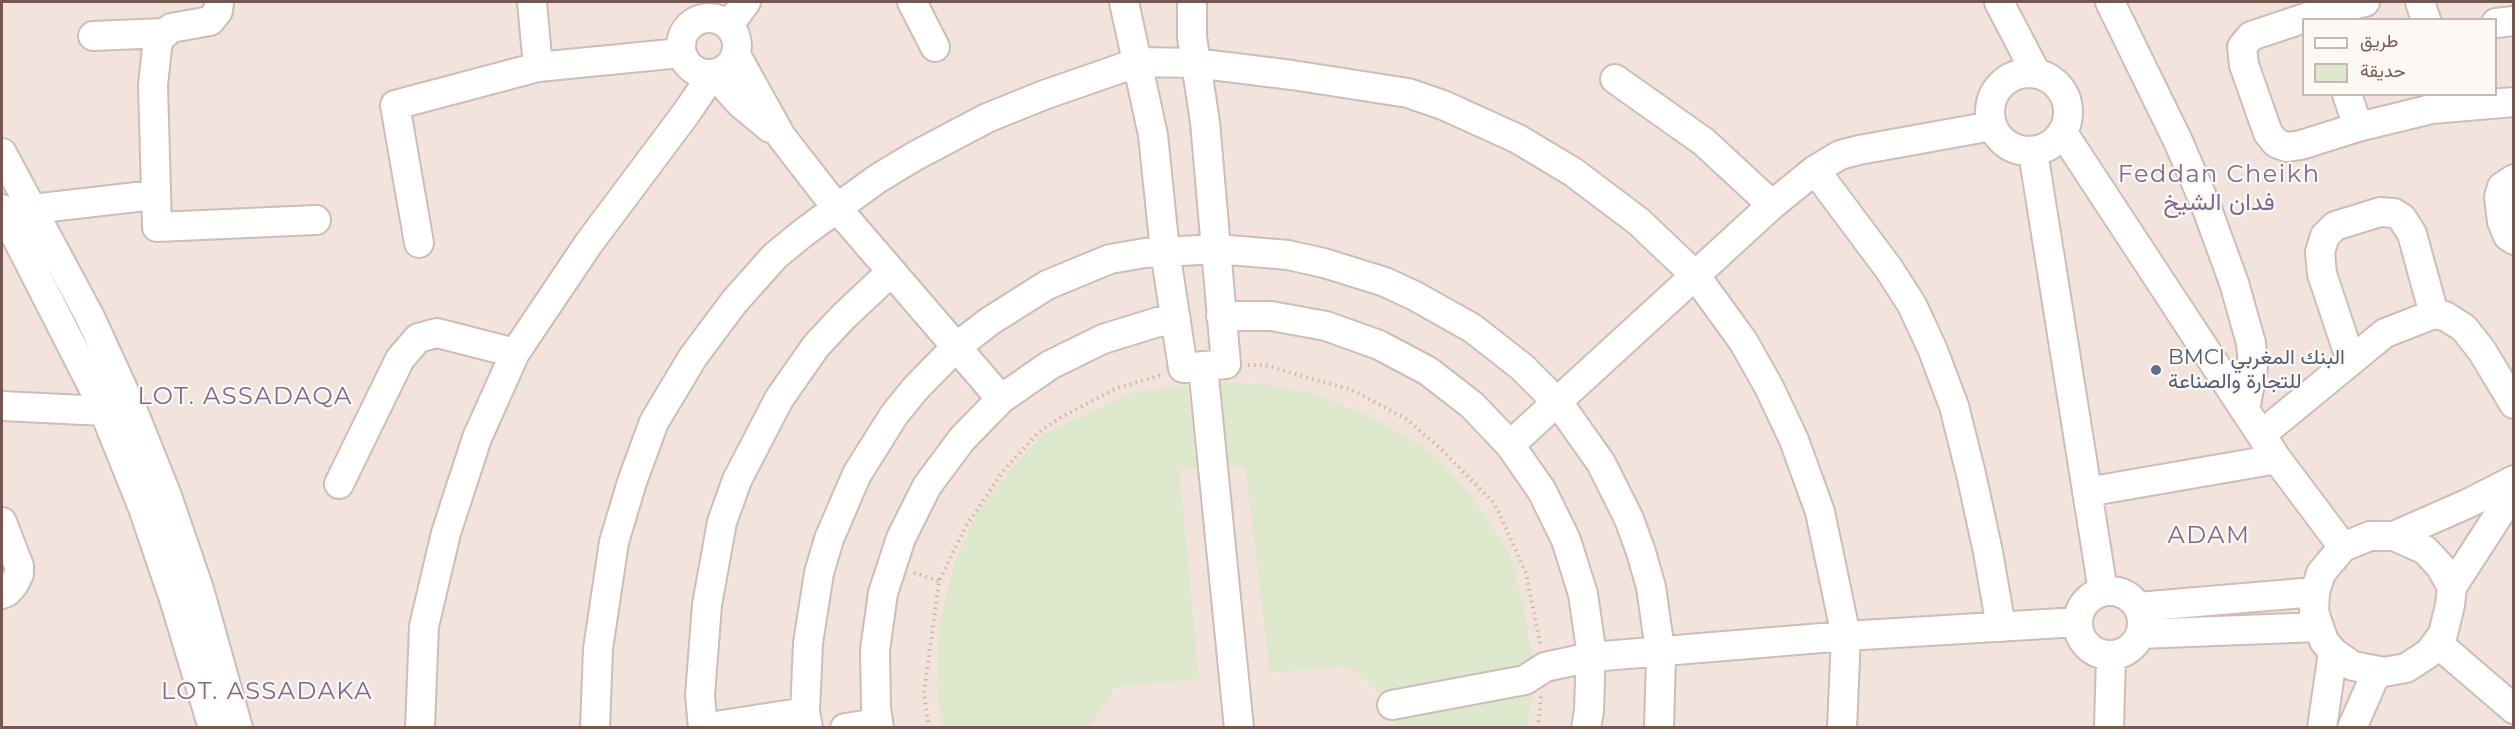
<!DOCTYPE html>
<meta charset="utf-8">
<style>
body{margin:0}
#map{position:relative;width:2515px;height:729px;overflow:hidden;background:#fbf3ed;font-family:Montserrat,Vazirmatn,sans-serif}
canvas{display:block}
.frame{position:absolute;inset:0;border:3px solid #755751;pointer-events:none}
.legend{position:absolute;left:2302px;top:18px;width:195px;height:78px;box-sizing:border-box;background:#fef8f4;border:2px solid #c7b8b3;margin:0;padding:8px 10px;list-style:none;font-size:18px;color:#755751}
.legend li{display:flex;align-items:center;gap:12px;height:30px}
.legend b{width:30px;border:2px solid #c7b8b3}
</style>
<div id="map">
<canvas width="2515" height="729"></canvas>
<div class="frame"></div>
<ul class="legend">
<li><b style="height:8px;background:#fff"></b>طريق</li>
<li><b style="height:16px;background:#dde8cc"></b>حديقة</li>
</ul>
</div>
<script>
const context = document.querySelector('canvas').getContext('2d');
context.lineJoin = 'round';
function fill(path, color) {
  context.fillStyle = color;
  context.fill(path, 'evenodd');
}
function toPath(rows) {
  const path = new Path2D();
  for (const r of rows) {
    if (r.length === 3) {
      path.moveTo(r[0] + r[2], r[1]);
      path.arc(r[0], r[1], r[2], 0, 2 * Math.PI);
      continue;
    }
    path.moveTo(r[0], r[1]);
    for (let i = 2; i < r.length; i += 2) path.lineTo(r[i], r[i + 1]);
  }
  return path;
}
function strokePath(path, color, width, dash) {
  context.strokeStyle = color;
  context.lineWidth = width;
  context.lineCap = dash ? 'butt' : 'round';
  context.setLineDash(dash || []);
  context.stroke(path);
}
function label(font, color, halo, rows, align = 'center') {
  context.font = font + ' Montserrat,Vazirmatn,sans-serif';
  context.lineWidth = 4.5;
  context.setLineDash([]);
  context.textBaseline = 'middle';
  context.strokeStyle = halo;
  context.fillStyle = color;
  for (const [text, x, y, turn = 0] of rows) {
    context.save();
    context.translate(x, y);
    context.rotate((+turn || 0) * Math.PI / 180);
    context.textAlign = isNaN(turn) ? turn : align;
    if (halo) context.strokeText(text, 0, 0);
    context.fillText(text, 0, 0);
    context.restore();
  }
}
fill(toPath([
 [2,2,2513,2,2513,727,2,727],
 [2304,20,2496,20,2496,94,2304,94]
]), '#f2e4dc');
fill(toPath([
 [1220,382,1264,384,1315,394,1375,419,1433,453,1475,501,1509,553,1523,603,1534,666,1528,727,1394,727,1392,705,1349,666,1270,673,1245,466,1227,467],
 [1187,385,1197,469,1179,470,1199,679,1115,687,1090,727,942,727,937,689,939,629,954,563,976,515,1008,472,1044,433,1132,393]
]), '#dde8cc');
const minor = toPath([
 [219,2,218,11,210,21,171,28,159,39,157,48,153,85,157,227,316,220],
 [532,2,538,67],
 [912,2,935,47],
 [1124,2,1153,135,1165,251,1183,368,1226,364,1205,122,1192,37,1192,2],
 [1999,2,2036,73],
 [2110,2,2178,141,2206,206,2234,283,2251,343,2253,367,2245,410],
 [2420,2,2426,20],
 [709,46,28],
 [2496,23,2514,21],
 [729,25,746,2],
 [93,36,164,33],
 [736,55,781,136,836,207,1001,399],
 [2029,112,39],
 [714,74,740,103,770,128],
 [1615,79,1704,142,1772,205],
 [2347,94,2358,127,2432,109,2441,94],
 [2432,109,2514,102],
 [2358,127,2301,145,2287,147,2276,143,2268,133,2244,65,2242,47,2251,36,2323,12,2365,2],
 [2063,133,2277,459,2343,547],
 [2033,152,2103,591],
 [2,153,90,317,133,411,167,496,199,589,238,728],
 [1815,170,1889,269,1912,305,1932,348,1954,406,1971,474,1988,552,2001,627],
 [2514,179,2502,187,2499,197,2502,222,2508,236,2514,240],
 [2,209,100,401,143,508,174,599,213,728],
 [15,211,154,195],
 [419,243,395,105,538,67,681,53],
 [1221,316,1271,316,1326,326,1379,345,1428,371,1472,405,1510,445,1542,491,1566,540,1583,594,1591,649,1589,711,1586,728],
 [2351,361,2322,274,2320,252,2325,236,2335,226,2380,212,2394,213,2402,218,2412,234,2434,314],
 [1203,367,1239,728],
 [2,406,104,411],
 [2262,434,2385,333,2434,314,2445,316,2464,328,2482,351,2514,404],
 [1510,445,1772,205,1815,170,1840,155,1859,150,1992,126],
 [339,484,400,359,418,338,437,333,515,353],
 [2087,492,2277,459],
 [2,522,19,566,19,574,14,584,7,592,2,594],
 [2370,536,2394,536,2425,550,2440,566,2452,587,2450,605,2443,634,2429,653,2406,668,2384,672,2353,666,2333,652,2324,641,2314,612,2315,592,2321,573,2343,547,2370,536],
 [2394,536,2469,503,2514,480],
 [2452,587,2514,491],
 [2110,623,32],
 [2138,607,2315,592],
 [2140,634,2319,627],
 [2437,643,2514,709],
 [1392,705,1525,680,1545,667,1591,657,1846,636,2078,622],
 [420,728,424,626,446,533,477,438,515,353,589,243,687,112,712,75],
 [595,728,598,649,614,542,632,482,654,422,693,357,734,302,775,256,803,233,877,179,915,156,987,118,1044,95,1139,62,1195,63,1292,75,1408,93,1443,105,1518,139,1573,172,1638,221,1695,275,1743,341,1769,387,1794,440,1820,512,1846,636,1842,728],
 [703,728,700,695,707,605,722,522,737,480,779,399,816,346,843,317,891,272],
 [703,728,805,712],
 [808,728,805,712,808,643,819,573,829,539,857,474,894,415,915,389,955,348,990,321,1047,285,1110,259,1145,253,1217,249,1288,255,1324,263,1385,282,1415,296,1472,328,1522,367,1544,389,1565,412,1601,463,1629,519,1641,552,1651,587,1661,657,1659,728],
 [845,728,878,723],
 [879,728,876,708,875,650,883,593,901,538,927,486,962,439,1001,399,1050,365,1103,339,1158,322,1176,320],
 [2109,728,2111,655],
 [2322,728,2333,652],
 [2352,728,2377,671]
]);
strokePath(minor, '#cfbcb6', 32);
strokePath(toPath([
 [1248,365,1264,365,1352,390,1408,420,1442,450,1495,504,1526,573,1541,647],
 [914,573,939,581],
 [929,728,924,693,939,581,966,526,1004,470,1038,433,1061,417,1117,388,1162,375],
 [1538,728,1541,695]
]), '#d4b2aa', 4, [1.5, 4.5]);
strokePath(minor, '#fff', 28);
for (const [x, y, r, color] of [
 [2156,370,6,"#5c6f8a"]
]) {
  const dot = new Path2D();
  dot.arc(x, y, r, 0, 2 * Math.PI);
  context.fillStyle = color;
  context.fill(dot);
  strokePath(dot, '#fef8f4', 2);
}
label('21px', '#4e5e75', '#fef8f4', [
 ["BMCI البنك المغربي",2168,358],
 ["للتجارة والصناعة",2168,382]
], 'left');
context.letterSpacing = '1.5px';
label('24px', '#7b6a90', '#fef8f4', [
 ["Feddan Cheikh",2219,175],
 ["فدان الشيخ",2219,203],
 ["LOT. ASSADAQA",245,397],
 ["ADAM",2209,536],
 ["LOT. ASSADAKA",267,692]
]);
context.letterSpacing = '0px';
</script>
